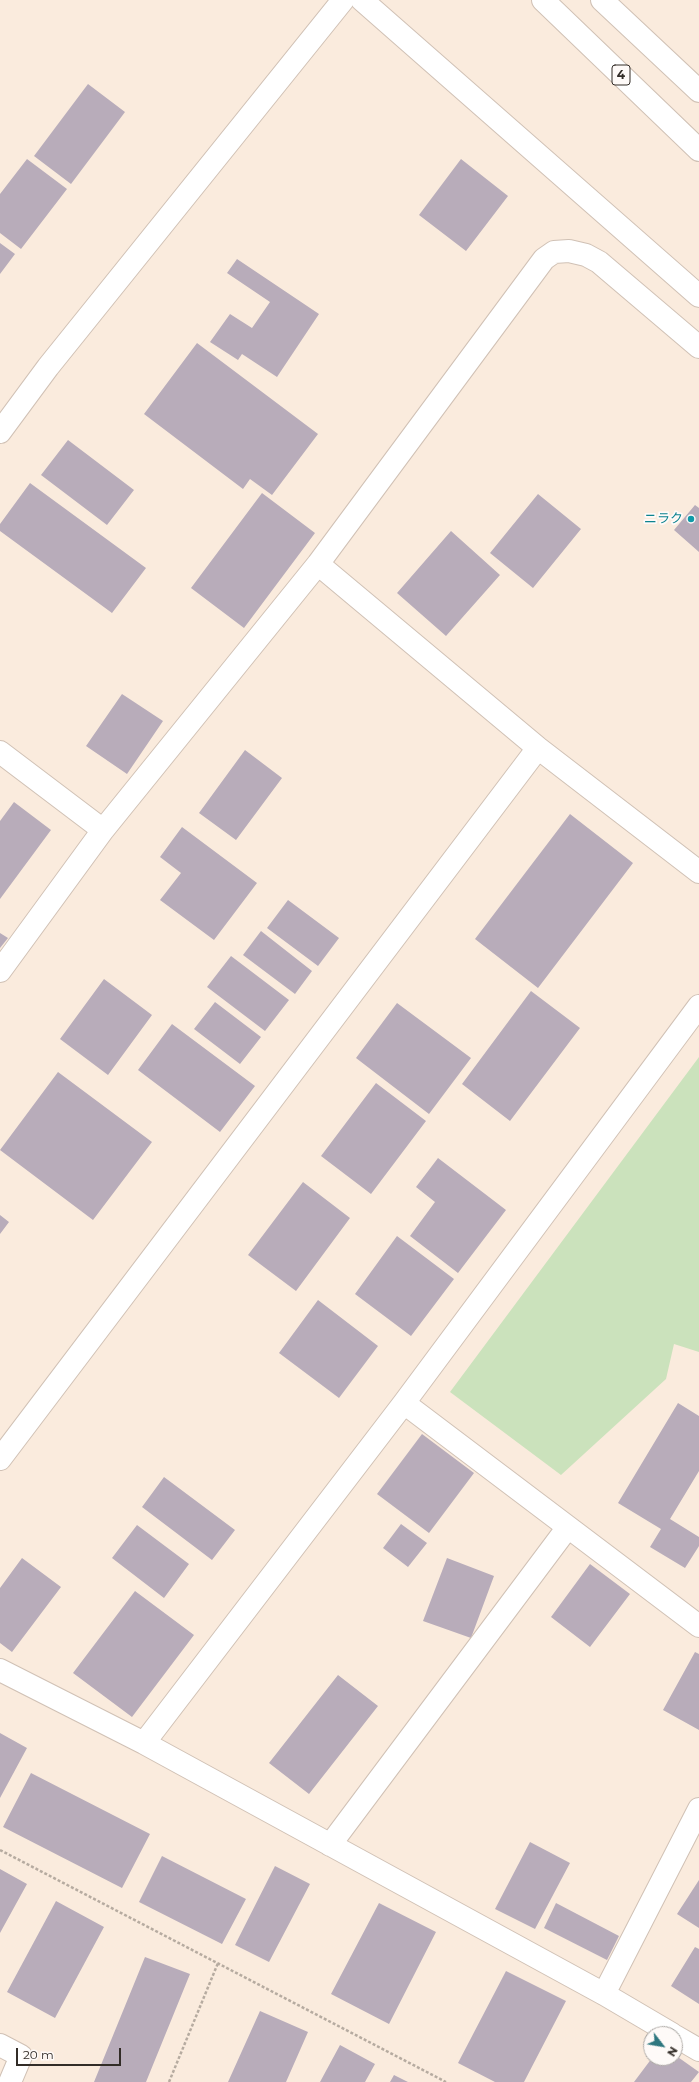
<!DOCTYPE html>
<meta charset="utf-8">
<style>
body{margin:0}
#map{position:relative;width:699px;height:2082px;overflow:hidden;background:#faebdd;font-family:Montserrat,sans-serif}
canvas{display:block}
.north{position:absolute;left:643px;top:2026px;width:40px;height:40px;box-sizing:border-box;background:#fefaf8;border:1px solid #aca8a4;border-radius:50%;rotate:121deg;font-size:11px;font-weight:700;line-height:16px;text-align:center;color:#322c27}
.north::after{content:'';display:block;margin:auto;width:14px;height:18px;background:#2e777f;clip-path:polygon(50% 0,100% 100%,50% 72%,0 100%)}
.scale{position:absolute;left:16px;top:2048px;width:105px;height:18px;box-sizing:border-box;border:2px solid #322c27;border-top:0;padding-left:5px;font-size:12px;line-height:14px;white-space:nowrap;color:#322c27;-webkit-text-stroke:3px #fefaf8;paint-order:stroke}
</style>
<div id="map">
<canvas width="699" height="2082"></canvas>
<div class="north">N</div>
<div class="scale">20 m</div>
</div>
<script>
const context = document.querySelector('canvas').getContext('2d');
context.lineJoin = 'round';
function fill(path, color) {
  context.fillStyle = color;
  context.fill(path, 'evenodd');
}
function toPath(rows) {
  const path = new Path2D();
  for (const r of rows) {
    path.moveTo(r[0], r[1]);
    for (let i = 2; i < r.length; i += 2) path.lineTo(r[i], r[i + 1]);
  }
  return path;
}
function strokePath(path, color, width, dash) {
  context.strokeStyle = color;
  context.lineWidth = width;
  context.lineCap = dash ? 'butt' : 'round';
  context.setLineDash(dash || []);
  context.stroke(path);
}
function label(font, color, halo, rows, align = 'center') {
  context.font = font + ' Montserrat,"Noto Sans JP",sans-serif';
  context.lineWidth = 3.5;
  context.setLineDash([]);
  context.textBaseline = 'middle';
  context.strokeStyle = halo;
  context.fillStyle = color;
  for (const [text, x, y, turn = 0] of rows) {
    context.save();
    context.translate(x, y);
    context.rotate((+turn || 0) * Math.PI / 180);
    context.textAlign = isNaN(turn) ? turn : align;
    if (halo) context.strokeText(text, 0, 0);
    context.fillText(text, 0, 0);
    context.restore();
  }
}
fill(toPath([
 [699,1057,699,1352,674,1344,666,1379,561,1475,450,1392]
]), '#cbe2bc');
fill(toPath([
 [88,84,125,112,71,184,34,156],
 [27,159,67,189,21,249,0,233,0,194],
 [461,159,508,196,466,251,419,215],
 [0,243,15,254,0,274],
 [237,259,319,314,277,377,242,354,238,360,210,342,230,314,252,328,270,302,227,273],
 [197,343,318,434,272,495,250,479,243,489,144,414],
 [68,440,134,490,107,525,41,475],
 [30,483,146,568,112,613,0,531,0,524],
 [262,493,315,533,244,628,191,588],
 [538,494,581,529,533,588,490,553],
 [695,505,699,508,699,552,674,530],
 [451,531,500,575,446,636,397,593],
 [122,694,163,721,127,774,86,746],
 [245,750,282,778,236,840,199,813],
 [14,802,51,830,0,899,0,821],
 [570,814,633,863,538,988,475,939],
 [182,827,257,883,214,940,160,900,181,873,160,857],
 [288,900,339,938,318,966,267,928],
 [261,931,312,971,295,994,243,955],
 [0,933,8,938,0,948],
 [231,956,289,1000,265,1031,207,987],
 [104,979,152,1015,108,1075,60,1039],
 [531,991,580,1028,510,1121,462,1084],
 [215,1002,261,1037,240,1064,194,1029],
 [397,1003,471,1058,429,1114,356,1058],
 [172,1024,255,1086,220,1132,138,1070],
 [58,1072,152,1142,93,1220,0,1150],
 [376,1083,426,1121,371,1194,321,1156],
 [438,1158,506,1210,458,1273,410,1236,435,1202,416,1187],
 [303,1182,350,1218,296,1291,248,1255],
 [0,1215,9,1222,0,1234],
 [397,1236,454,1279,411,1336,355,1294],
 [318,1300,378,1346,339,1398,279,1353],
 [678,1403,699,1416,699,1471,670,1519,699,1537,699,1546,685,1568,650,1547,661,1529,618,1503],
 [422,1434,474,1473,429,1533,377,1494],
 [164,1477,235,1530,212,1560,142,1507],
 [401,1524,427,1543,408,1567,383,1548],
 [137,1525,189,1564,164,1598,112,1558],
 [22,1558,61,1587,12,1652,0,1643,0,1588],
 [447,1558,494,1576,471,1638,423,1621],
 [590,1564,630,1594,590,1647,551,1617],
 [135,1591,194,1635,132,1717,73,1673],
 [695,1652,699,1654,699,1730,663,1710],
 [338,1675,378,1706,309,1794,269,1763],
 [0,1733,27,1748,0,1798],
 [31,1773,150,1834,122,1888,3,1827],
 [530,1842,570,1863,535,1929,495,1909],
 [162,1856,246,1899,222,1944,139,1902],
 [275,1866,310,1884,269,1962,235,1945],
 [0,1869,27,1884,0,1933],
 [699,1880,699,1928,677,1914],
 [56,1901,104,1927,55,2018,7,1992],
 [379,1903,436,1932,389,2024,331,1994],
 [556,1903,619,1936,607,1960,544,1928],
 [695,1947,699,1949,699,2004,671,1986],
 [145,1957,190,1974,146,2082,94,2082],
 [506,1971,566,2001,524,2082,495,2082,458,2063],
 [260,2011,308,2032,286,2082,228,2082],
 [340,2045,375,2064,365,2082,320,2082],
 [675,2055,699,2072,691,2082,634,2082,652,2058,675,2058],
 [394,2075,408,2082,390,2082]
]), '#b8acba');
const minor = toPath([
 [0,432,48,367,343,0],
 [318,564,538,748,699,872],
 [0,752,103,830],
 [0,971,103,830,318,564,544,259,554,252,569,251,586,255,599,262,699,347],
 [404,1403,699,1626],
 [0,1459,538,748],
 [0,1670,144,1743,604,1994,672,2034],
 [144,1743,404,1403,699,1006],
 [330,1845,568,1527],
 [604,1994,699,1809],
 [675,2036,699,2050],
 [0,2045,21,2056,10,2082]
]);
const highway = toPath([
 [362,0,699,296],
 [543,0,699,150],
 [602,0,699,91]
]);
strokePath(minor, '#d0c1b5', 24);
strokePath(highway, '#d0c1b5', 24);
strokePath(toPath([
 [0,1850,446,2082],
 [169,2082,218,1963]
]), '#b6aba0', 2.5, [3, 2]);
strokePath(minor, '#fff', 22);
strokePath(highway, '#fff', 22);
for (const [x, y, r, color] of [
 [691,519,4,"#0f9aa8"]
]) {
  const dot = new Path2D();
  dot.arc(x, y, r, 0, 2 * Math.PI);
  context.fillStyle = color;
  context.fill(dot);
  strokePath(dot, '#fefaf8', 1.5);
}
for (const [x, y, w] of [
 [621,75,18]
]) {
  const box = new Path2D();
  box.roundRect(x - w / 2, y - 10, w, 20, 3);
  context.fillStyle = '#fefaf8';
  context.fill(box);
  strokePath(box, '#322c27', 1);
}
label('bold 12px', '#322c27', null, [
 ["4",621,75]
]);
label('13px', '#0d838f', '#fefaf8', [
 ["ニラク",683,519]
], 'right');
</script>
